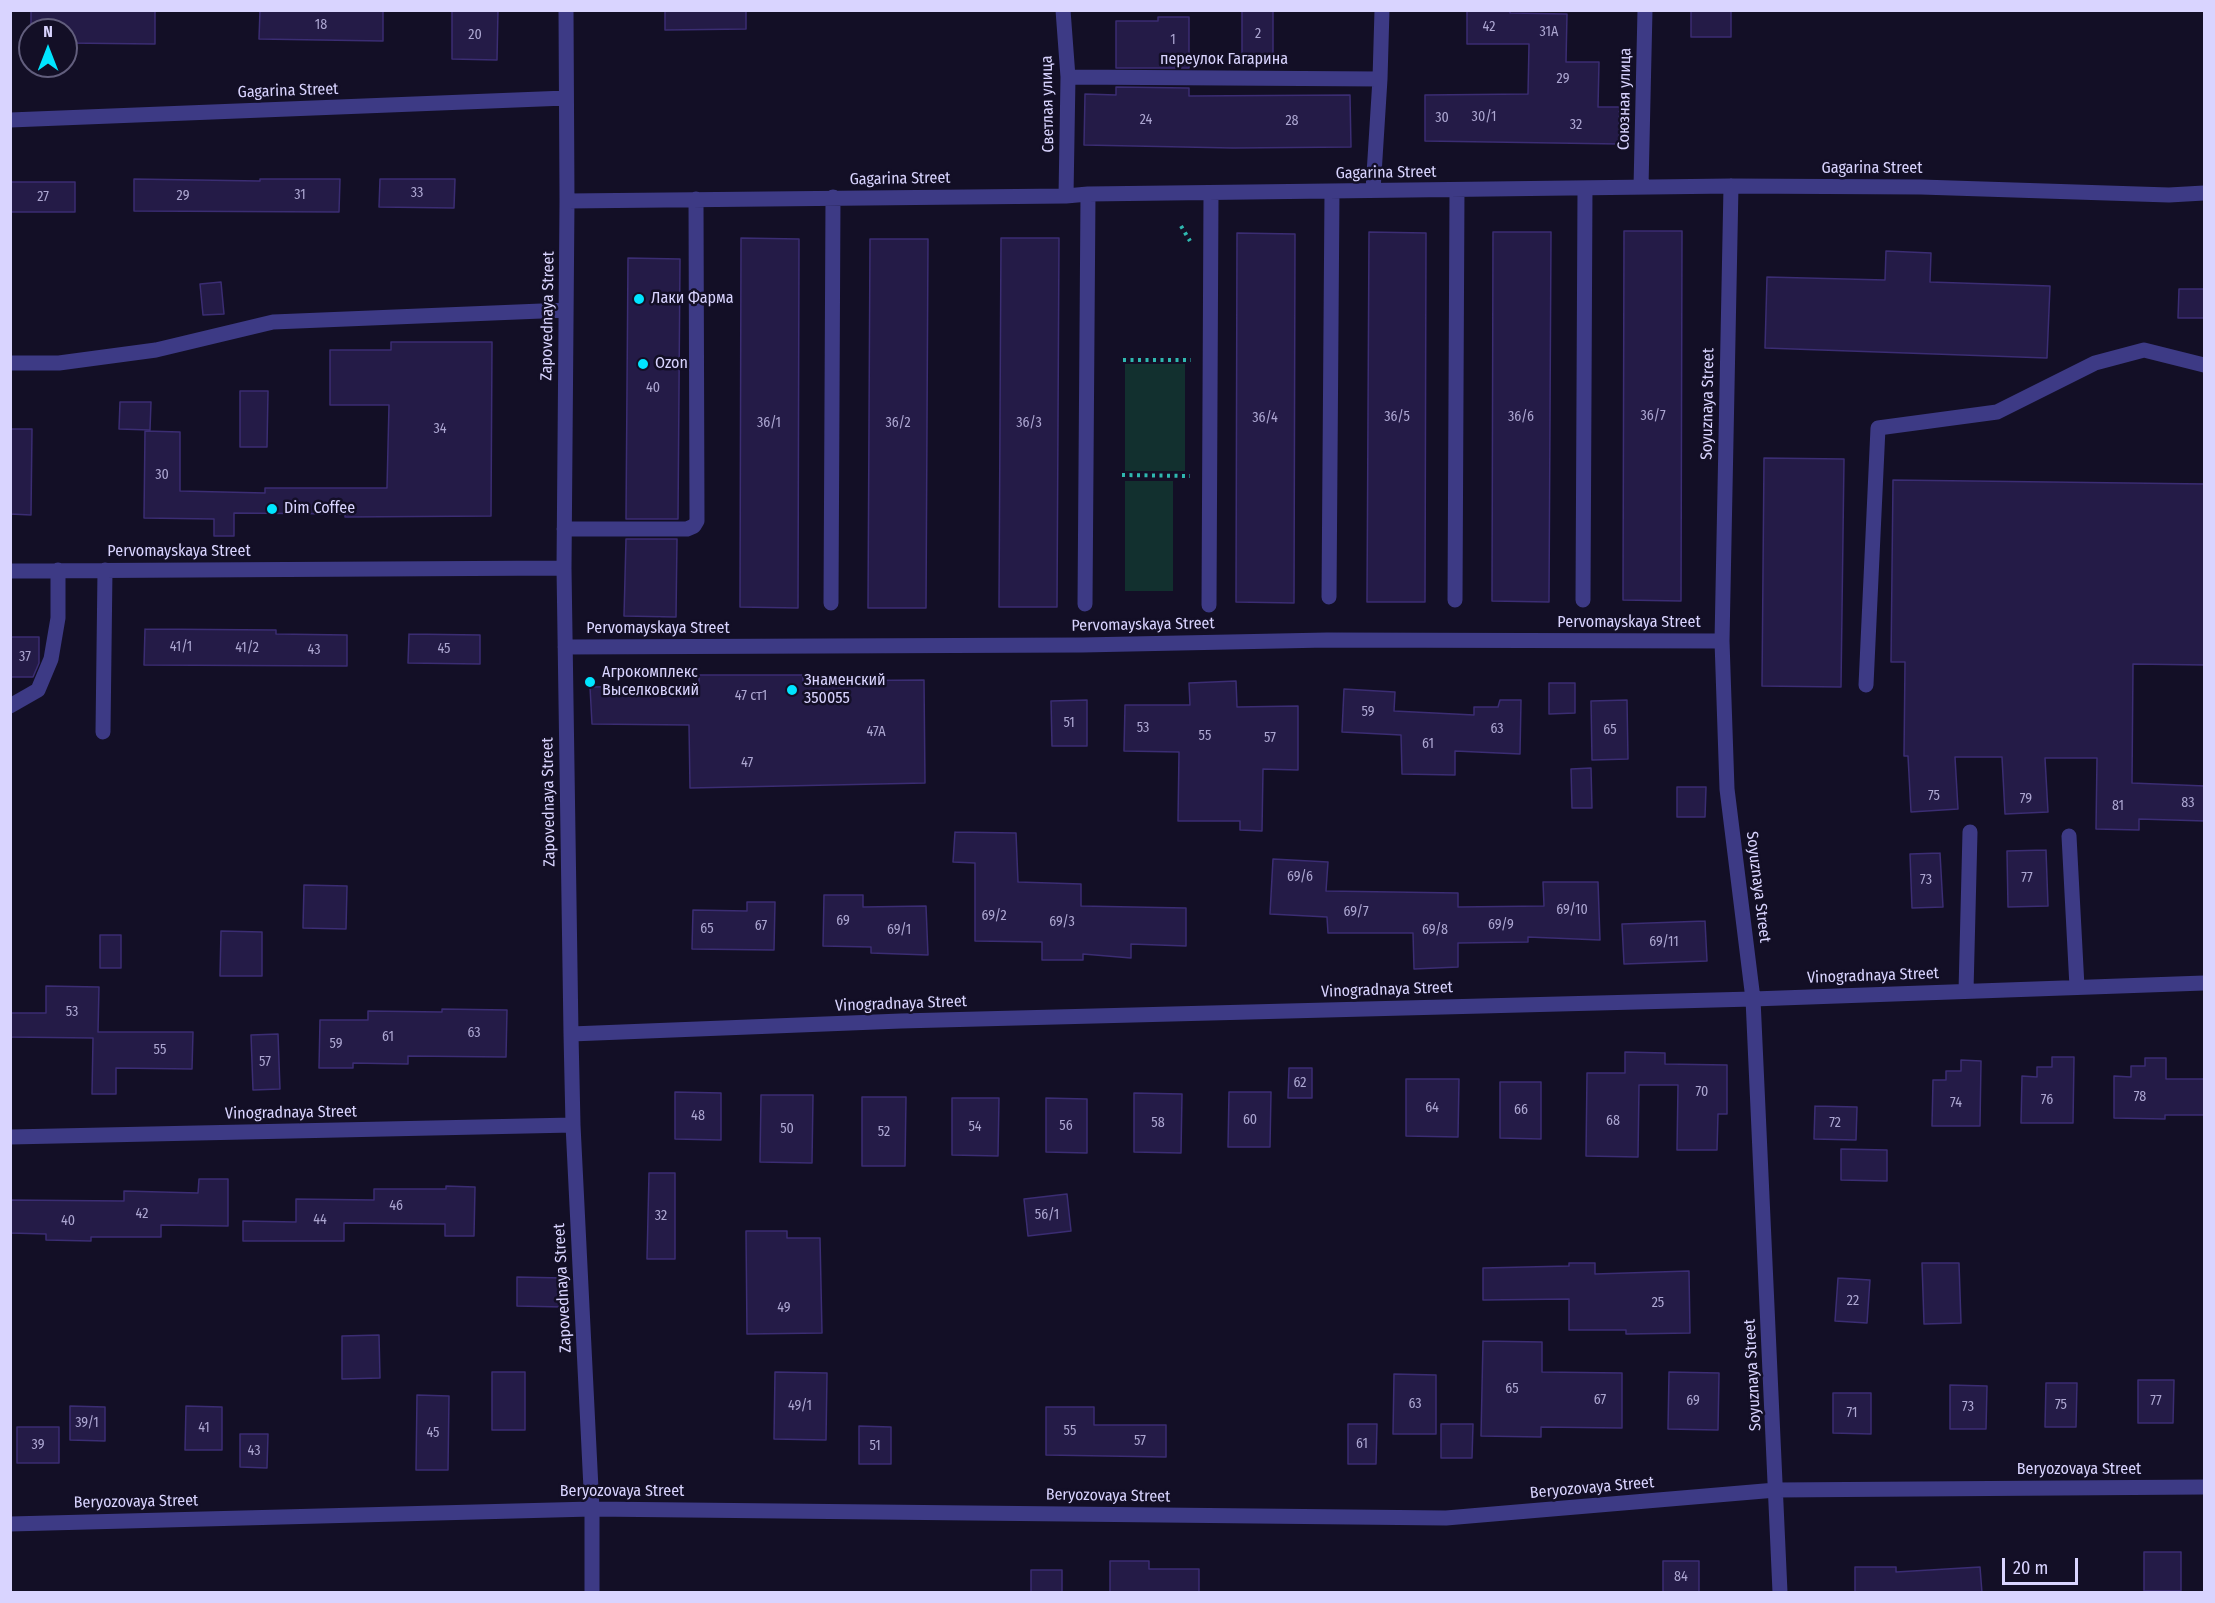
<!DOCTYPE html>
<meta charset="utf-8">
<style>
body{margin:0}
#map{position:relative;width:2215px;height:1603px;overflow:hidden;background:#130f26;font-family:"Fira Sans Condensed",sans-serif}
canvas{display:block}
.frame{position:absolute;inset:0;border:12px solid #d9d4ff;pointer-events:none}
.north{position:absolute;left:18px;top:18px;width:60px;height:60px;box-sizing:border-box;background:#130f26;border:2px solid #625e7d;border-radius:50%;rotate:0deg;font-size:16px;font-weight:700;line-height:24px;text-align:center;color:#d9d4ff}
.north::after{content:'';display:block;margin:auto;width:21px;height:27px;background:#00e5ff;clip-path:polygon(50% 0,100% 100%,50% 72%,0 100%)}
.scale{position:absolute;left:2002px;top:1558px;width:76px;height:27px;box-sizing:border-box;border:3px solid #d9d4ff;border-top:0;padding-left:8px;font-size:18px;line-height:21px;white-space:nowrap;color:#d9d4ff;-webkit-text-stroke:4px #130f26;paint-order:stroke}
</style>
<div id="map">
<canvas width="2215" height="1603"></canvas>
<div class="frame"></div>
<div class="north">N</div>
<div class="scale">20 m</div>
</div>
<script>
const context = document.querySelector('canvas').getContext('2d');
context.lineJoin = 'round';
function fill(path, color) {
  context.fillStyle = color;
  context.fill(path, 'evenodd');
}
function toPath(rows) {
  const path = new Path2D();
  for (const r of rows) {
    path.moveTo(r[0], r[1]);
    for (let i = 2; i < r.length; i += 2) path.lineTo(r[i], r[i + 1]);
  }
  return path;
}
function strokePath(path, color, width, dash) {
  context.strokeStyle = color;
  context.lineWidth = width;
  context.lineCap = dash ? 'butt' : 'round';
  context.setLineDash(dash || []);
  context.stroke(path);
}
function label(font, color, halo, rows, align = 'center') {
  context.font = font + ' "Fira Sans Condensed",sans-serif';
  context.lineWidth = 5;
  context.setLineDash([]);
  context.textBaseline = 'middle';
  context.strokeStyle = halo;
  context.fillStyle = color;
  for (const [text, x, y, turn = 0] of rows) {
    context.save();
    context.translate(x, y);
    context.rotate((+turn || 0) * Math.PI / 180);
    context.textAlign = isNaN(turn) ? turn : align;
    if (halo) context.strokeText(text, 0, 0);
    context.fillText(text, 0, 0);
    context.restore();
  }
}
fill(toPath([
 [1125,364,1185,364,1185,471,1125,471],
 [1125,481,1173,481,1173,591,1125,591]
]), '#12302f');
const building = toPath([
 [31,10,155,10,155,44,66,43,66,30,31,30,31,10],
 [260,10,383,10,383,41,259,39,260,10],
 [452,10,498,10,497,60,452,59,452,10],
 [665,10,746,10,746,29,665,30,665,10],
 [1242,10,1273,10,1273,57,1242,57,1242,10],
 [1467,10,1510,10,1510,13,1567,14,1566,62,1599,62,1598,107,1619,107,1619,144,1425,141,1425,95,1528,94,1529,44,1467,44,1467,10],
 [1691,10,1731,10,1731,37,1691,37,1691,10],
 [1158,17,1189,17,1189,68,1116,68,1116,21,1158,21,1158,17],
 [1116,87,1189,88,1189,96,1350,95,1351,147,1233,148,1084,145,1085,94,1116,95,1116,87],
 [134,179,260,181,260,179,340,179,339,212,134,211,134,179],
 [380,179,455,179,454,208,379,207,380,179],
 [10,182,75,182,75,212,10,212,10,182],
 [1624,231,1682,231,1681,601,1623,600,1624,231],
 [1369,232,1426,233,1425,602,1367,602,1369,232],
 [1493,232,1551,232,1549,602,1492,601,1493,232],
 [1237,233,1295,234,1294,603,1236,602,1237,233],
 [741,238,799,239,798,608,740,607,741,238],
 [1001,238,1059,238,1057,607,999,607,1001,238],
 [870,239,928,239,926,608,868,608,870,239],
 [1886,251,1931,253,1930,282,2050,286,2047,358,1765,348,1767,277,1885,280,1886,251],
 [628,258,680,259,678,519,626,519,628,258],
 [221,282,224,314,203,315,200,284,221,282],
 [2179,289,2205,289,2205,318,2178,318,2179,289],
 [391,342,492,342,491,516,345,517,345,514,234,513,234,536,214,536,214,519,144,518,145,431,180,432,180,491,265,493,265,488,387,488,389,405,330,405,330,350,391,350,391,342],
 [240,391,268,391,267,447,240,447,240,391],
 [120,402,151,402,150,430,119,429,120,402],
 [10,429,32,429,31,515,10,514,10,429],
 [1764,458,1844,459,1841,687,1762,686,1764,458],
 [1893,480,2205,484,2205,665,2133,664,2132,783,2205,786,2205,821,2139,819,2139,830,2096,829,2097,758,2045,758,2048,812,2005,814,2002,757,1955,757,1958,809,1911,812,1908,756,1904,756,1905,662,1891,662,1893,480],
 [626,539,677,539,676,617,624,616,626,539],
 [145,629,276,630,276,634,347,635,347,666,144,665,145,629],
 [409,634,480,635,480,664,408,663,409,634],
 [10,637,39,637,39,663,33,677,10,677,10,637],
 [699,675,803,675,803,681,924,680,925,783,690,788,689,725,592,724,590,687,699,685,699,675],
 [1236,681,1237,707,1298,706,1298,770,1263,769,1262,831,1240,830,1240,821,1178,821,1179,752,1124,751,1125,705,1190,705,1189,683,1236,681],
 [1549,683,1575,683,1575,713,1549,714,1549,683],
 [1344,689,1395,692,1394,711,1474,715,1474,707,1498,707,1500,700,1521,700,1520,754,1455,751,1455,775,1402,774,1401,735,1342,732,1344,689],
 [1087,700,1087,746,1052,746,1051,701,1087,700],
 [1627,700,1628,759,1592,760,1591,701,1627,700],
 [1591,768,1592,808,1572,808,1571,769,1591,768],
 [1677,787,1706,787,1705,817,1677,817,1677,787],
 [955,832,1016,833,1018,882,1081,884,1081,906,1186,908,1186,946,1131,944,1131,958,1083,954,1083,960,1042,960,1042,942,975,941,975,863,953,862,955,832],
 [2046,850,2048,906,2008,907,2007,851,2046,850],
 [1940,853,1943,907,1912,908,1910,854,1940,853],
 [1273,859,1328,862,1326,891,1458,893,1458,907,1544,906,1543,882,1598,882,1600,940,1528,937,1528,942,1458,943,1458,967,1414,969,1413,933,1328,933,1327,917,1270,914,1273,859],
 [304,885,347,886,346,929,303,928,304,885],
 [824,895,863,895,863,907,926,906,928,955,871,953,871,947,823,946,824,895],
 [747,902,775,902,774,950,692,949,693,910,747,911,747,902],
 [1705,921,1707,961,1624,964,1622,924,1705,921],
 [221,931,262,932,262,976,220,976,221,931],
 [100,935,121,935,121,968,100,968,100,935],
 [46,986,99,987,98,1032,193,1032,192,1069,116,1068,116,1094,92,1094,93,1038,10,1037,10,1013,46,1013,46,986],
 [442,1009,507,1010,506,1057,408,1056,408,1064,353,1063,353,1068,319,1068,320,1020,368,1020,368,1011,442,1012,442,1009],
 [278,1034,280,1089,253,1090,251,1035,278,1034],
 [1625,1052,1665,1053,1665,1064,1727,1065,1727,1114,1718,1114,1717,1150,1677,1150,1678,1085,1639,1085,1638,1157,1586,1156,1587,1073,1625,1073,1625,1052],
 [2052,1057,2074,1057,2073,1123,2021,1123,2022,1076,2037,1077,2037,1067,2052,1067,2052,1057],
 [2145,1058,2166,1058,2166,1079,2205,1079,2205,1115,2165,1115,2165,1119,2114,1118,2114,1076,2131,1077,2131,1066,2145,1066,2145,1058],
 [1961,1060,1981,1061,1980,1126,1932,1126,1933,1080,1946,1080,1946,1071,1961,1071,1961,1060],
 [1289,1068,1312,1068,1312,1098,1288,1098,1289,1068],
 [1406,1079,1459,1079,1458,1137,1406,1136,1406,1079],
 [1500,1082,1541,1082,1541,1139,1500,1138,1500,1082],
 [675,1092,721,1093,721,1140,675,1139,675,1092],
 [1229,1092,1271,1092,1270,1147,1228,1147,1229,1092],
 [1134,1093,1182,1094,1181,1153,1134,1152,1134,1093],
 [761,1095,813,1095,812,1163,760,1162,761,1095],
 [862,1097,906,1097,905,1166,862,1166,862,1097],
 [952,1098,999,1098,998,1156,952,1155,952,1098],
 [1046,1098,1087,1099,1087,1153,1046,1152,1046,1098],
 [1815,1106,1857,1107,1856,1140,1814,1139,1815,1106],
 [1841,1149,1887,1150,1887,1181,1841,1180,1841,1149],
 [649,1173,675,1173,675,1259,647,1259,649,1173],
 [199,1179,228,1179,228,1226,161,1225,161,1237,91,1237,91,1241,46,1240,46,1234,10,1233,10,1200,124,1201,124,1191,198,1193,199,1179],
 [446,1186,475,1187,474,1236,445,1236,445,1224,344,1223,344,1241,243,1241,243,1221,296,1222,296,1199,374,1200,374,1189,446,1189,446,1186],
 [1067,1194,1071,1231,1028,1236,1024,1199,1067,1194],
 [746,1231,787,1231,787,1238,820,1238,822,1333,747,1334,746,1231],
 [1569,1263,1595,1263,1595,1274,1689,1271,1690,1333,1626,1334,1626,1330,1569,1330,1569,1299,1483,1300,1483,1268,1569,1266,1569,1263],
 [1922,1263,1959,1263,1961,1323,1924,1324,1922,1263],
 [517,1277,563,1278,563,1307,517,1306,517,1277],
 [1838,1278,1870,1280,1867,1323,1835,1321,1838,1278],
 [379,1335,380,1378,342,1379,342,1336,379,1335],
 [1483,1341,1542,1342,1542,1372,1622,1373,1622,1428,1541,1427,1541,1437,1481,1436,1483,1341],
 [492,1372,525,1372,525,1430,492,1430,492,1372],
 [775,1372,827,1373,826,1440,774,1439,775,1372],
 [1669,1372,1719,1373,1718,1430,1668,1429,1669,1372],
 [1394,1374,1436,1375,1436,1434,1393,1434,1394,1374],
 [2138,1380,2174,1380,2173,1423,2138,1423,2138,1380],
 [2046,1383,2077,1383,2076,1427,2045,1427,2046,1383],
 [1950,1385,1987,1386,1986,1429,1950,1429,1950,1385],
 [1833,1393,1871,1393,1871,1434,1833,1433,1833,1393],
 [417,1395,449,1396,448,1470,416,1470,417,1395],
 [70,1406,105,1407,105,1441,70,1440,70,1406],
 [186,1406,222,1407,222,1450,185,1450,186,1406],
 [1046,1407,1094,1407,1094,1425,1166,1425,1166,1457,1046,1455,1046,1407],
 [1348,1424,1377,1424,1376,1464,1348,1464,1348,1424],
 [1441,1424,1473,1424,1472,1458,1441,1458,1441,1424],
 [859,1426,891,1427,891,1464,859,1464,859,1426],
 [17,1427,59,1427,59,1463,17,1463,17,1427],
 [240,1434,268,1434,267,1468,240,1467,240,1434],
 [2144,1552,2181,1552,2181,1591,2144,1591,2144,1552],
 [1110,1561,1149,1561,1149,1569,1199,1569,1199,1593,1110,1593,1110,1561],
 [1663,1561,1699,1561,1699,1593,1663,1593,1663,1561],
 [1855,1567,1896,1567,1896,1572,1980,1567,1982,1593,1855,1593,1855,1567],
 [1031,1570,1062,1570,1062,1593,1031,1593,1031,1570]
]);
fill(building, '#241b47');
strokePath(building, '#3b2d73', 1.5);
strokePath(toPath([
 [1181,226,1190,241],
 [1123,360,1191,360],
 [1122,475,1190,476]
]), '#2fb8b0', 4, [3, 4.5]);
strokePath(toPath([
 [566,10,567,201,564,568,571,1034,573,1125,592,1509,592,1592],
 [1063,10,1068,77,1066,196],
 [1068,77,1380,79],
 [10,120,566,98],
 [1731,186,1722,641,1727,789,1753,999,1780,1592],
 [1641,187,1645,10],
 [1373,190,1380,79,1382,10],
 [567,201,1066,196,1088,194,1731,186,1921,187,2169,195,2204,193],
 [10,363,59,363,156,350,273,322,566,310],
 [564,529,687,529,694,526,697,521,696,199],
 [10,571,564,568],
 [1329,597,1332,191],
 [1455,600,1457,190],
 [1583,600,1585,188],
 [831,603,833,197],
 [1085,604,1088,194],
 [1209,605,1211,193],
 [565,647,1082,645,1327,640,1722,641],
 [1866,685,1878,428,1997,412,2095,363,2144,350,2204,365],
 [10,706,38,690,51,659,58,618,58,570],
 [103,732,105,570],
 [2069,836,2077,987],
 [1966,991,1970,832],
 [571,1034,901,1021,1753,999,2204,983],
 [10,1137,573,1125],
 [10,1524,592,1509,1446,1518,1776,1490,2204,1487]
]), '#3d3a85', 15);
for (const [x, y, r, color] of [
 [639,299,6,"#00e5ff"],
 [643,364,6,"#00e5ff"],
 [272,509,6,"#00e5ff"],
 [590,682,6,"#00e5ff"],
 [792,690,6,"#00e5ff"]
]) {
  const dot = new Path2D();
  dot.arc(x, y, r, 0, 2 * Math.PI);
  context.fillStyle = color;
  context.fill(dot);
  strokePath(dot, '#130f26', 2);
}
label('14px', '#aca6d1', null, [
 ["18",321,25],
 ["42",1489,27],
 ["31А",1549,32],
 ["2",1258,34],
 ["20",475,35],
 ["1",1173,40],
 ["29",1563,79],
 ["30/1",1484,117],
 ["30",1442,118],
 ["24",1146,120],
 ["28",1292,121],
 ["32",1576,125],
 ["33",417,193],
 ["31",300,195],
 ["29",183,196],
 ["27",43,197],
 ["40",653,388],
 ["36/7",1653,416],
 ["36/5",1397,417],
 ["36/6",1521,417],
 ["36/4",1265,418],
 ["36/1",769,423],
 ["36/2",898,423],
 ["36/3",1029,423],
 ["34",440,429],
 ["30",162,475],
 ["41/1",181,647],
 ["41/2",247,648],
 ["45",444,649],
 ["43",314,650],
 ["37",25,657],
 ["47 ст1",751,696],
 ["59",1368,712],
 ["51",1069,723],
 ["53",1143,728],
 ["63",1497,729],
 ["65",1610,730],
 ["47А",876,732],
 ["55",1205,736],
 ["57",1270,738],
 ["61",1428,744],
 ["47",747,763],
 ["75",1934,796],
 ["79",2026,799],
 ["83",2188,803],
 ["81",2118,806],
 ["69/6",1300,877],
 ["77",2027,878],
 ["73",1926,880],
 ["69/10",1572,910],
 ["69/7",1356,912],
 ["69/2",994,916],
 ["69",843,921],
 ["69/3",1062,922],
 ["69/9",1501,925],
 ["67",761,926],
 ["65",707,929],
 ["69/1",899,930],
 ["69/8",1435,930],
 ["69/11",1664,942],
 ["53",72,1012],
 ["63",474,1033],
 ["61",388,1037],
 ["59",336,1044],
 ["55",160,1050],
 ["57",265,1062],
 ["62",1300,1083],
 ["70",1702,1092],
 ["78",2140,1097],
 ["76",2047,1100],
 ["74",1956,1103],
 ["64",1432,1108],
 ["66",1521,1110],
 ["48",698,1116],
 ["60",1250,1120],
 ["68",1613,1121],
 ["58",1158,1123],
 ["72",1835,1123],
 ["56",1066,1126],
 ["54",975,1127],
 ["50",787,1129],
 ["52",884,1132],
 ["46",396,1206],
 ["42",142,1214],
 ["56/1",1047,1215],
 ["32",661,1216],
 ["44",320,1220],
 ["40",68,1221],
 ["22",1853,1301],
 ["25",1658,1303],
 ["49",784,1308],
 ["65",1512,1389],
 ["67",1600,1400],
 ["69",1693,1401],
 ["77",2156,1401],
 ["63",1415,1404],
 ["75",2061,1405],
 ["49/1",800,1406],
 ["73",1968,1407],
 ["71",1852,1413],
 ["39/1",87,1423],
 ["41",204,1428],
 ["55",1070,1431],
 ["45",433,1433],
 ["57",1140,1441],
 ["61",1362,1444],
 ["39",38,1445],
 ["51",875,1446],
 ["43",254,1451],
 ["84",1681,1577]
]);
label('16px', '#d9d4ff', '#130f26', [
 ["переулок Гагарина",1224,60],
 ["Gagarina Street",288,91,-2],
 ["Союзная улица",1625,99,-89],
 ["Светлая улица",1048,104,-91],
 ["Gagarina Street",1872,169],
 ["Gagarina Street",1386,173,-1],
 ["Gagarina Street",900,179,-1],
 ["Zapovednaya Street",548,316,-89],
 ["Soyuznaya Street",1708,404,-89],
 ["Pervomayskaya Street",179,552],
 ["Pervomayskaya Street",1629,623],
 ["Pervomayskaya Street",1143,625,-1],
 ["Pervomayskaya Street",658,629],
 ["Zapovednaya Street",549,802,-91],
 ["Soyuznaya Street",1758,887,83],
 ["Vinogradnaya Street",1873,976,-2],
 ["Vinogradnaya Street",1387,990,-2],
 ["Vinogradnaya Street",901,1004,-2],
 ["Vinogradnaya Street",291,1113,-1],
 ["Zapovednaya Street",563,1288,-93],
 ["Soyuznaya Street",1753,1375,-93],
 ["Beryozovaya Street",2079,1470],
 ["Beryozovaya Street",1592,1488,-5],
 ["Beryozovaya Street",622,1492],
 ["Beryozovaya Street",1108,1496,1],
 ["Beryozovaya Street",136,1502,-1]
]);
label('16px', '#d9d4ff', '#130f26', [
 ["Лаки Фарма",651,299],
 ["Ozon",655,364],
 ["Dim Coffee",284,509],
 ["Агрокомплекс",602,673],
 ["Выселковский",602,691],
 ["Знаменский",804,681],
 ["350055",804,699]
], 'left');
</script>
